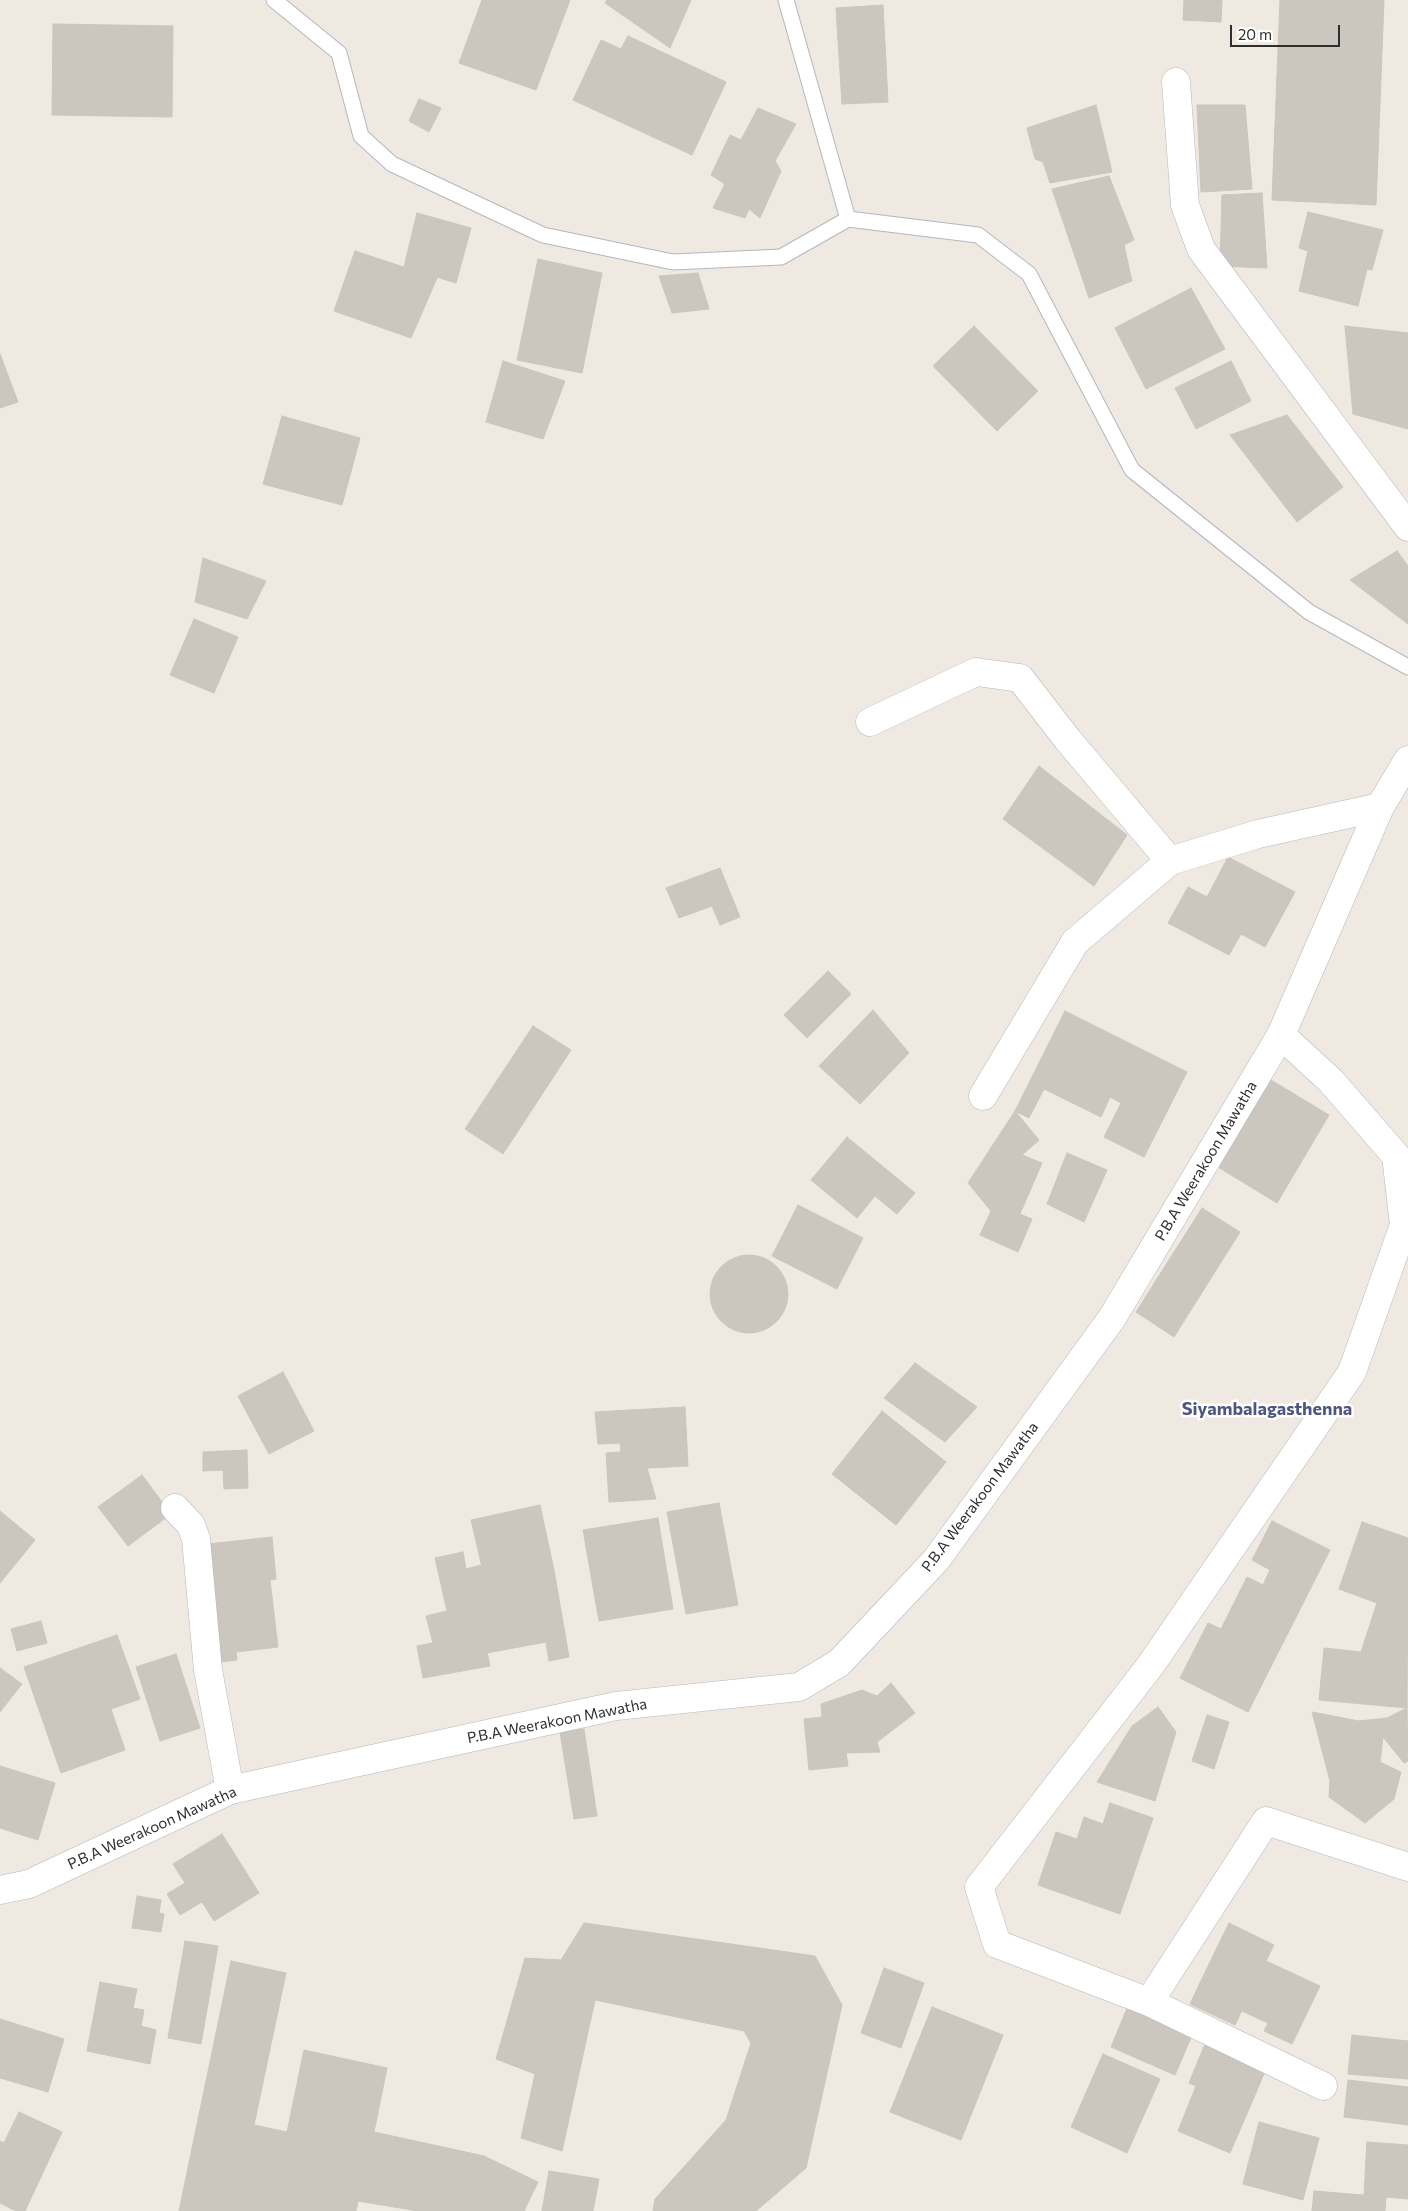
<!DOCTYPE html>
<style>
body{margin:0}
#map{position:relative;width:1408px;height:2211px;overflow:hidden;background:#efe9e1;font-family:Commissioner,sans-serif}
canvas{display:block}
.scale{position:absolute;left:1230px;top:25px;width:110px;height:22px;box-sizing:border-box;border:2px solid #2e2e2e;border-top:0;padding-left:6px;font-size:15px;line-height:18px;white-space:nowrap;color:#2e2e2e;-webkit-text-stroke:4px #fff;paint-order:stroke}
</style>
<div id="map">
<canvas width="1408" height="2211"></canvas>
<div class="scale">20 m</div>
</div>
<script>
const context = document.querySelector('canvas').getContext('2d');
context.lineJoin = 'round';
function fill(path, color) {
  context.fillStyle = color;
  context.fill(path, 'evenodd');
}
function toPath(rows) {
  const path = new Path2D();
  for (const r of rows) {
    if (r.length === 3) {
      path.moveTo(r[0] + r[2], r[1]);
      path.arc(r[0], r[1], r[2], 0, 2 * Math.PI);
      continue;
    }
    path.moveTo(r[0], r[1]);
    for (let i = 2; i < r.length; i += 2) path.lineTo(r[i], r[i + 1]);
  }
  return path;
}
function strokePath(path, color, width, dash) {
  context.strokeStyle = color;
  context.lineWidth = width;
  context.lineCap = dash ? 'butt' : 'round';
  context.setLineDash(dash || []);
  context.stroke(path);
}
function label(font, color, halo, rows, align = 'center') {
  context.font = font + ' Commissioner,sans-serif';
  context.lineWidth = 5;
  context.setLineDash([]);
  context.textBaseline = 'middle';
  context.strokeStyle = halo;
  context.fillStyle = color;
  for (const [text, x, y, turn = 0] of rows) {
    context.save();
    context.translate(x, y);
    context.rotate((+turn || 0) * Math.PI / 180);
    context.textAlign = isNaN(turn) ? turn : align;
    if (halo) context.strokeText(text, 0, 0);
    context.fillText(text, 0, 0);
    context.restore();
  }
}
const building = toPath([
 [482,0,570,0,536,90,459,63,482,0],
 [607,0,691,0,670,48,605,3,607,0],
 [1184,0,1222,0,1221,22,1183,20,1184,0],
 [1280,0,1384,0,1376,205,1272,200,1280,0],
 [883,5,888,102,842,104,836,8,883,5],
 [53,24,173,26,172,117,52,115,53,24],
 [628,36,726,82,692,155,573,100,601,40,621,49,628,36],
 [419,99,441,108,429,132,409,121,419,99],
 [1096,105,1112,172,1050,183,1043,162,1035,159,1027,128,1096,105],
 [1197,105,1245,105,1252,189,1201,192,1197,105],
 [758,108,796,124,775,161,781,171,760,218,749,209,745,218,713,208,725,184,711,175,730,135,741,140,758,108],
 [1109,176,1134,240,1124,245,1132,281,1089,298,1052,189,1109,176],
 [1262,193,1267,268,1220,266,1222,195,1262,193],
 [1308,212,1383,230,1372,270,1367,269,1358,306,1299,291,1308,251,1299,248,1308,212],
 [417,213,471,228,456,283,404,267,417,213],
 [355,251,437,278,411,338,334,311,355,251],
 [538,259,602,273,582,373,517,360,538,259],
 [698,273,709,309,672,313,659,276,698,273],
 [1191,288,1225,349,1146,389,1115,328,1191,288],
 [974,326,1038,391,997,431,933,366,974,326],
 [1345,326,1408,333,1408,429,1353,414,1345,326],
 [0,354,18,402,0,408,0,354],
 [503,361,565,381,543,439,486,422,503,361],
 [1231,361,1251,401,1196,429,1175,388,1231,361],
 [1287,415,1343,487,1297,522,1230,435,1287,415],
 [282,416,360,438,342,505,263,484,282,416],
 [1397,551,1408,566,1408,624,1350,580,1397,551],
 [203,558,266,581,247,619,195,602,203,558],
 [194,619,238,637,214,693,170,675,194,619],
 [1039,766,1127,835,1094,886,1003,819,1039,766],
 [1228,857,1295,892,1265,947,1241,934,1229,955,1168,923,1188,887,1207,897,1228,857],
 [720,868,740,917,720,925,712,906,679,918,666,888,720,868],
 [828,971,851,994,807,1038,784,1015,828,971],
 [873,1010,909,1053,860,1104,819,1066,873,1010],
 [1065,1011,1187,1072,1144,1157,1104,1137,1121,1103,1110,1097,1101,1117,1044,1089,1029,1118,1015,1111,1065,1011],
 [533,1026,571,1050,503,1154,465,1129,533,1026],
 [1271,1080,1329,1115,1277,1203,1218,1167,1271,1080],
 [1015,1111,1039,1140,1022,1155,1042,1163,1020,1214,1032,1219,1018,1252,980,1235,991,1211,968,1183,1015,1111],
 [847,1137,915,1193,897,1214,875,1196,857,1218,811,1180,847,1137],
 [1067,1153,1107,1170,1084,1222,1047,1204,1067,1153],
 [798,1205,863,1238,837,1289,772,1256,798,1205],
 [1202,1208,1240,1232,1174,1337,1136,1312,1202,1208],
 [749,1294,39],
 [915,1363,977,1407,945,1442,884,1398,915,1363],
 [283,1372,314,1431,269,1454,238,1396,283,1372],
 [685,1407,688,1466,647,1468,656,1499,609,1502,606,1453,621,1452,620,1443,598,1444,595,1412,685,1407],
 [882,1411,946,1462,896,1525,832,1474,882,1411],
 [247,1450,248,1488,224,1489,223,1470,203,1471,203,1452,247,1450],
 [142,1475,171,1514,128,1546,98,1507,142,1475],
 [719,1503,738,1605,686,1614,667,1512,719,1503],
 [540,1505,554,1570,486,1584,471,1520,540,1505],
 [0,1511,35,1540,0,1583,0,1511],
 [658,1518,673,1609,599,1621,583,1530,658,1518],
 [1272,1521,1330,1550,1248,1712,1180,1678,1208,1623,1221,1629,1247,1577,1263,1585,1270,1570,1252,1560,1272,1521],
 [1362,1522,1408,1538,1407,1708,1319,1700,1324,1648,1361,1652,1377,1603,1339,1589,1362,1522],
 [272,1537,276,1579,270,1580,278,1647,236,1652,237,1660,213,1663,199,1545,272,1537],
 [463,1552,466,1569,481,1565,486,1584,554,1570,569,1657,549,1661,546,1642,487,1653,483,1633,433,1643,426,1616,447,1611,435,1558,463,1552],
 [41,1621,47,1643,17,1651,11,1629,41,1621],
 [483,1633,490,1666,423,1678,417,1646,483,1633],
 [117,1635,140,1699,111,1709,125,1750,61,1773,24,1667,117,1635],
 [176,1654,200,1728,160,1741,136,1667,176,1654],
 [0,1668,22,1684,0,1712,0,1668],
 [891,1683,915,1713,877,1742,880,1752,846,1753,848,1766,809,1770,804,1719,822,1717,821,1704,862,1690,877,1696,891,1683],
 [1158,1707,1176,1732,1155,1801,1097,1782,1132,1726,1158,1707],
 [1407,1708,1408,1761,1404,1763,1383,1737,1380,1762,1401,1772,1394,1799,1365,1823,1329,1797,1330,1781,1312,1712,1359,1721,1387,1718,1407,1708],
 [1207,1715,1229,1722,1214,1769,1192,1761,1207,1715],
 [584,1729,597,1816,574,1819,560,1732,584,1729],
 [0,1766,55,1783,38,1840,0,1828,0,1766],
 [1110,1803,1153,1818,1120,1914,1038,1885,1056,1832,1077,1839,1084,1817,1103,1824,1110,1803],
 [222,1834,259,1893,214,1921,202,1902,180,1915,167,1894,185,1883,173,1864,222,1834],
 [137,1896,161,1900,159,1913,164,1914,161,1932,132,1928,137,1896],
 [584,1923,815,1956,842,2005,806,2168,756,2211,653,2211,655,2199,726,2120,751,2043,744,2031,595,2000,562,2151,521,2138,535,2074,496,2059,525,1958,561,1960,584,1923],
 [1229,1923,1274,1945,1254,1985,1209,1964,1229,1923],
 [185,1941,218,1946,201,2044,168,2038,185,1941],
 [231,1961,286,1973,254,2125,287,2132,304,2050,387,2068,374,2132,484,2156,538,2182,524,2211,418,2211,358,2201,356,2211,179,2211,231,1961],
 [1266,1961,1320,1986,1292,2044,1264,2031,1268,2023,1242,2011,1266,1961],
 [1209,1964,1254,1985,1235,2025,1190,2004,1209,1964],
 [884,1968,924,1983,901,2048,861,2033,884,1968],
 [100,1982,137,1989,133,2008,144,2010,141,2026,156,2030,150,2064,87,2051,100,1982],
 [1128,2006,1193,2033,1175,2075,1111,2047,1128,2006],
 [932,2007,1003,2035,961,2140,890,2112,932,2007],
 [0,2019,64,2039,48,2092,0,2078,0,2019],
 [1352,2035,1408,2041,1408,2079,1348,2074,1352,2035],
 [1205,2044,1266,2069,1249,2109,1189,2083,1205,2044],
 [1103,2054,1160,2079,1127,2153,1071,2127,1103,2054],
 [1348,2080,1408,2087,1408,2125,1344,2117,1348,2080],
 [1196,2086,1249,2109,1230,2153,1178,2131,1196,2086],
 [19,2112,62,2132,25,2211,16,2211,0,2203,0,2141,4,2143,19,2112],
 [1259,2122,1319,2138,1303,2200,1243,2184,1259,2122],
 [1367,2142,1408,2145,1408,2199,1364,2195,1367,2142],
 [549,2171,599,2179,593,2211,542,2211,549,2171],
 [1314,2191,1386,2197,1385,2211,1312,2211,1314,2191]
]);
fill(building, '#cbc7bf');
strokePath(building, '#cbc5ba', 1);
const lane = toPath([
 [274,0,339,53,361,136,392,164,543,235,673,262,781,257,848,219,978,235,1029,274,1132,470,1309,612,1408,667],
 [786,0,848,219]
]);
const street = toPath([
 [1176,82,1185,205,1201,249,1408,527],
 [870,722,976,672,1020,678,1068,740,1170,861],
 [1281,1035,1331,1081,1396,1156,1404,1225,1352,1372,1150,1666,979,1887,997,1944,1149,2002,1323,2086],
 [983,1096,1075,942,1170,861,1258,834,1380,807],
 [175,1508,191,1525,196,1539,208,1670,230,1790],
 [1149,2002,1266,1821,1408,1867]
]);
const secondary = toPath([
 [0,1890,29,1884,230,1790,616,1706,799,1687,839,1663,936,1560,1112,1318,1281,1035,1380,807,1408,760]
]);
strokePath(lane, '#b4b7c1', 17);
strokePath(street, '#b4b7c1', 29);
strokePath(secondary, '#b4b7c1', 29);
strokePath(lane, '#fff', 15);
strokePath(street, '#fff', 28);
strokePath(secondary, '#fff', 28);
label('15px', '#2e2e2e', '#fff', [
 ["P.B.A Weerakoon Mawatha",1206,1161,-59],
 ["P.B.A Weerakoon Mawatha",980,1497,-53],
 ["P.B.A Weerakoon Mawatha",557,1721,-11],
 ["P.B.A Weerakoon Mawatha",152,1828,-24]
]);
label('bold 18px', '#4d5680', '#fff', [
 ["Siyambalagasthenna",1267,1409]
]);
</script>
